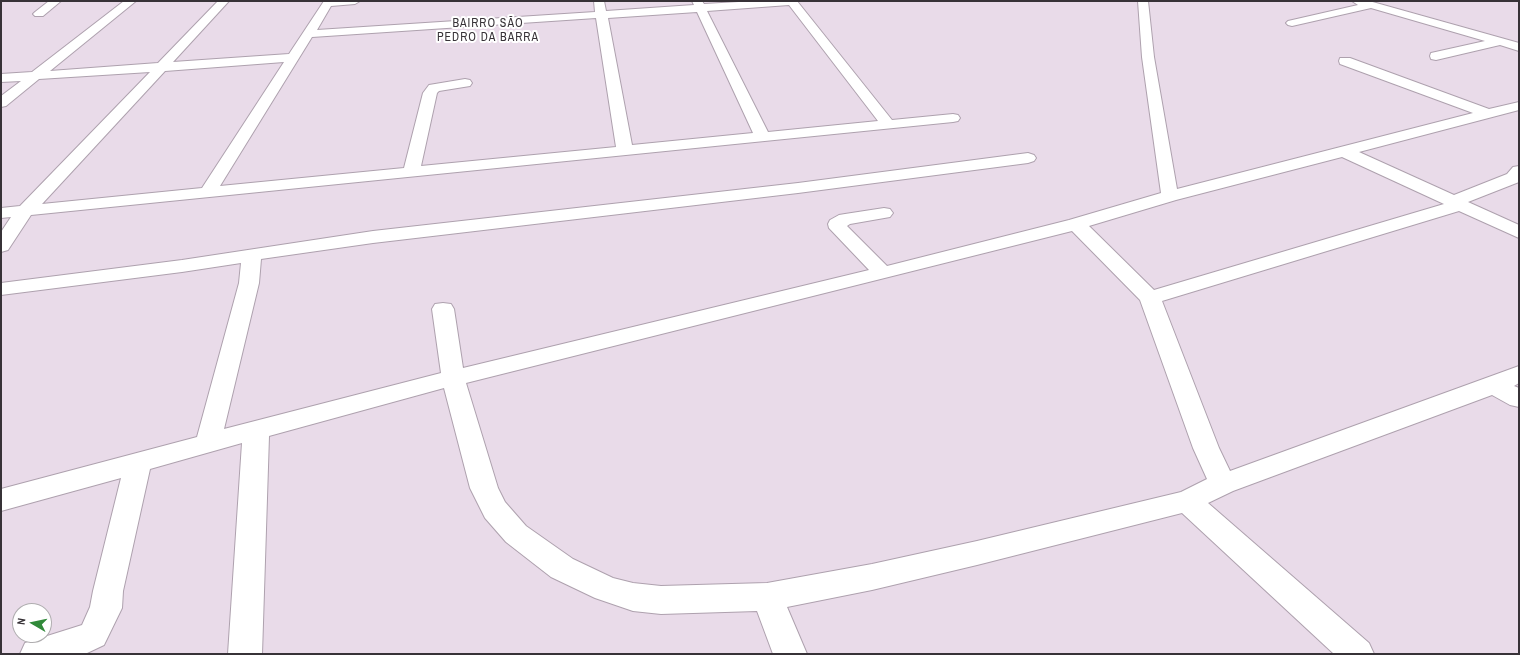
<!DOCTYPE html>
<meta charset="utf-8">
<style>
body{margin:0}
#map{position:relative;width:1520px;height:655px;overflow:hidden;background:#e9dbe9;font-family:"Archivo Narrow",sans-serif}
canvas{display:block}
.frame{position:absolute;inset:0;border:2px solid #373237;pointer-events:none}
.north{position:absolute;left:12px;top:603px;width:40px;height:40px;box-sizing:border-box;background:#fff;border:1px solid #afadaf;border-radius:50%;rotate:279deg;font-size:11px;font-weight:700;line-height:16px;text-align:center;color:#373237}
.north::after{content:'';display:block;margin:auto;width:14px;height:18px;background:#318a3a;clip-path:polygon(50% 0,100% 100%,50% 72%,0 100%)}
</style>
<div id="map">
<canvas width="1520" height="655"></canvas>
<div class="frame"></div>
<div class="north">N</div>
</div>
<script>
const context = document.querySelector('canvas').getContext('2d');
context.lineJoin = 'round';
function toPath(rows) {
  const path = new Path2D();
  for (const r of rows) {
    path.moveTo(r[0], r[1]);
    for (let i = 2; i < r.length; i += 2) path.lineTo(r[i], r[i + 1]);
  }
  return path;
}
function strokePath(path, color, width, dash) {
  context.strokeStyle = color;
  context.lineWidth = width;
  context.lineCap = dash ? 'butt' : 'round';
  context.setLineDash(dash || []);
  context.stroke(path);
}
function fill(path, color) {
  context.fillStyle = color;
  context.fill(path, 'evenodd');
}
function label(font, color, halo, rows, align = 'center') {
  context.font = font + ' "Archivo Narrow",sans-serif';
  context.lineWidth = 4;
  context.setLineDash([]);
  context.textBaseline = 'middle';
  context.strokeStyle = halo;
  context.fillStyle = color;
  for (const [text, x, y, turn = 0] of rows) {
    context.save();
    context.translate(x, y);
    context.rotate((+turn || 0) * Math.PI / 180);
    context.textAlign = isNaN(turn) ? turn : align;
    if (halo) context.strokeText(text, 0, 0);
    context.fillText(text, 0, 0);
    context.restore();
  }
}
const minor = toPath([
 [49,1,61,1,43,16,35,16,33,14,35,12,49,1],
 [124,1,136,1,50,71,158,63,218,1,229,1,173,62,289,54,324,1,360,1,355,4,331,6,317,30,595,12,594,1,604,1,606,11,694,5,692,1,702,1,704,4,756,1,797,1,892,120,953,114,958,115,960,118,958,121,953,122,31,215,8,250,1,252,1,232,11,217,1,218,1,208,20,206,150,72,39,79,6,106,1,107,1,96,21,81,1,82,1,74,32,72,124,1],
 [789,5,878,121,768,132,707,11,789,5],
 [697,12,753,133,632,145,608,18,697,12],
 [596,18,616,147,421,166,437,93,439,91,470,86,472,83,470,80,465,79,429,85,423,93,404,168,220,186,312,37,596,18],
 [284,62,202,188,42,204,165,71,284,62],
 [1138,1,1148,1,1154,57,1177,189,1473,113,1340,64,1339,61,1340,58,1350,58,1489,109,1519,102,1519,110,1359,152,1454,195,1507,174,1513,167,1519,166,1519,182,1468,202,1519,225,1519,238,1459,211,1162,301,1219,448,1230,471,1519,366,1519,383,1514,386,1519,388,1519,407,1510,405,1492,395,1233,491,1208,503,1369,643,1374,654,1334,654,1182,513,977,565,872,590,787,607,807,654,773,654,757,611,661,614,633,611,595,598,551,577,506,542,485,518,470,488,444,388,269,436,262,654,228,654,242,443,150,469,123,591,122,608,104,645,85,654,20,654,25,643,82,625,90,607,93,591,121,478,1,511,1,489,197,437,239,283,241,263,182,272,1,295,1,283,182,260,373,231,798,183,1028,153,1034,155,1036,158,1034,161,1028,163,798,193,373,243,261,259,259,283,224,429,441,373,432,309,435,304,443,303,451,304,454,309,463,368,869,270,829,228,828,224,830,220,839,215,845,214,884,208,890,209,893,213,890,217,850,224,847,226,887,266,1069,220,1161,193,1142,57,1138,1],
 [1342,157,1444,204,1154,290,1089,226,1176,200,1342,157],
 [1072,231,1140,300,1193,448,1207,479,1181,492,977,541,872,564,767,583,661,586,633,583,613,578,573,559,526,526,505,502,498,488,466,383,1072,231],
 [1352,1,1369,1,1519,43,1519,51,1500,45,1436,60,1431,59,1430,56,1431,53,1485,41,1371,8,1292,26,1288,25,1286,23,1288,21,1358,5,1352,1]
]);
strokePath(minor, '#aea1ae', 2);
fill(minor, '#fff');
context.letterSpacing = '1px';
label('12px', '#373237', '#fff', [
 ["BAIRRO SÃO",488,24],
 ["PEDRO DA BARRA",488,38]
]);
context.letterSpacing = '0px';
</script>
